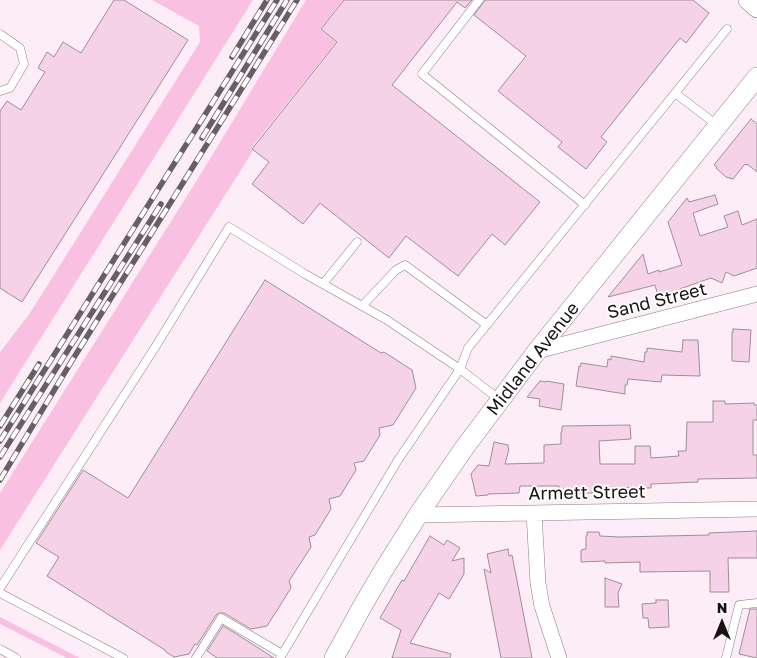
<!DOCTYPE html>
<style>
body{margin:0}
#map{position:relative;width:757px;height:658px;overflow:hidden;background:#fdedf6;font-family:"Golos Text",sans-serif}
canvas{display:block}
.north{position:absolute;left:697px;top:598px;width:50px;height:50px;-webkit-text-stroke:4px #fff;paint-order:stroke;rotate:0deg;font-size:14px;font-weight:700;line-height:20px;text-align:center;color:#171215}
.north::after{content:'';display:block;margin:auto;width:18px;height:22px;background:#171215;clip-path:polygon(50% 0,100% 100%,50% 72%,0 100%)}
</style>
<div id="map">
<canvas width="757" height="658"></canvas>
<div class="north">N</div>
</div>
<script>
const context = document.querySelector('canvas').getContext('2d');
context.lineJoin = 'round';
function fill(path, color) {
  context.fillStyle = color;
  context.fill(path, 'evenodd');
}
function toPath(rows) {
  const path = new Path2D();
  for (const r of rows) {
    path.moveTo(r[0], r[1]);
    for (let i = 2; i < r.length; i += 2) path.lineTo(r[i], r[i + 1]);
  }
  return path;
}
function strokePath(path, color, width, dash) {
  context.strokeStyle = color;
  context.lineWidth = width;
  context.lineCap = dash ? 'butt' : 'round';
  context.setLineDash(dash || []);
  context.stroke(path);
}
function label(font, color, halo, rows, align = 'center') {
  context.font = font + ' "Golos Text",sans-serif';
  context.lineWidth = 4;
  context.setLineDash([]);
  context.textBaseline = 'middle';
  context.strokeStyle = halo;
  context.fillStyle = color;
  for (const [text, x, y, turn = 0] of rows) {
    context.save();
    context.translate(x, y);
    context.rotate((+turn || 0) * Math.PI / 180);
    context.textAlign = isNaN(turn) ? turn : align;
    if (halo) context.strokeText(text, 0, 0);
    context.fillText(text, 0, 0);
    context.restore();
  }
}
fill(toPath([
 [152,0,253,0,0,403,0,352,30,313,200,42,199,26],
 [306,0,343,0,320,29,336,42,251,148,253,151,0,550,0,493,202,172],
 [0,617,80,658,67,658,0,624]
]), '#fac0e2');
const building = toPath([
 [114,0,124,0,188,40,22,302,0,288,0,111,7,101,21,110,45,72,38,68,47,52,54,57,63,42,81,53,114,0],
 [344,0,472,0,465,8,457,2,392,85,540,202,505,245,492,234,458,276,406,236,389,258,320,203,303,224,252,184,269,162,252,149,337,42,321,29,344,0],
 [485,0,693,0,709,13,686,43,680,38,601,137,607,142,586,169,558,147,562,142,498,91,526,56,474,15,483,3,485,0],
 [751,119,757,124,757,172,747,164,746,165,745,164,733,179,726,177,716,168,717,167,714,165,751,119],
 [715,195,718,204,693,213,700,236,728,227,724,216,738,211,742,225,757,219,757,268,734,276,726,272,722,283,711,278,680,289,681,292,663,297,662,294,658,296,655,285,608,297,643,254,648,274,659,270,659,272,682,265,668,222,687,198,689,202,715,195],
 [265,280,381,353,384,352,412,370,416,388,393,425,379,428,380,435,364,461,354,463,356,470,340,496,329,499,331,509,315,535,309,537,311,547,289,581,291,588,267,626,251,629,224,613,219,613,216,615,197,645,195,644,189,654,174,657,166,652,165,650,47,576,59,557,36,543,83,470,128,498,265,280],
 [733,329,751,330,749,362,732,361,732,332,733,332,733,329],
 [683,340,698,340,700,376,662,375,661,382,628,379,627,385,625,385,625,394,576,386,579,366,580,367,581,363,607,367,608,359,611,360,611,356,644,362,645,352,647,352,647,348,682,352,683,340],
 [540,381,546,382,546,381,564,384,561,410,539,406,540,399,527,397,540,381],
 [713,401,725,401,725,404,754,403,754,405,757,405,757,420,753,420,753,455,757,455,757,478,698,479,698,482,651,484,651,488,600,487,600,493,558,493,559,486,520,486,519,493,488,494,488,495,476,496,471,474,478,465,489,466,494,442,508,445,508,448,509,449,505,464,544,463,544,445,561,444,561,432,562,432,562,426,630,425,631,439,599,441,600,464,635,464,635,446,650,446,651,458,679,456,678,451,686,451,687,422,713,422,713,401],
 [757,531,757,558,728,558,729,592,710,592,710,571,640,572,640,562,605,563,605,561,581,562,581,550,586,549,586,536,587,536,587,532,599,532,600,536,620,537,709,535,709,533,757,531],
 [430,536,444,545,447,540,460,548,452,561,464,558,464,574,449,599,439,593,410,643,451,654,450,658,392,658,401,630,380,618,402,580,404,581,430,536],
 [508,549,509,556,512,555,532,658,501,658,484,569,491,573,487,554,508,549],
 [605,578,622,584,618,593,619,607,605,607,605,578],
 [656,600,668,600,669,627,649,628,648,618,643,618,642,604,656,603,656,600],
 [750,609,757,609,757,658,739,654,750,609],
 [223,626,235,633,274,658,217,658,207,651,223,626]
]);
fill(building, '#f6d2e7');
strokePath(building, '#9d8e96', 1);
const service = toPath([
 [479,0,422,74,585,205],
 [0,34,20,48,24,64,10,88,0,91],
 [675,93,717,125],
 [323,284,357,242],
 [362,306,396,270,405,265,487,325],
 [500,400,460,369,468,348,727,29],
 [0,588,154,349,229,227,305,274,387,320,460,369,398,460,280,658],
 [0,593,123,658],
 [0,649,16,658],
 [196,658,221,618,282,654],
 [726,658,739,605,757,603]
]);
const minor = toPath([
 [537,351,757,294],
 [534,513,538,583,542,606,559,658],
 [418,515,757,509]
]);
const tertiary = toPath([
 [748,0,757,8],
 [334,658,363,605,383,571,418,515,465,447,537,351,757,77]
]);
strokePath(service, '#8b7d85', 9);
strokePath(minor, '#8b7d85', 16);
strokePath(tertiary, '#8b7d85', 20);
strokePath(service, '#fff', 8);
strokePath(minor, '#fff', 15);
strokePath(tertiary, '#fff', 19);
const rail = toPath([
 [232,57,267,0],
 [202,138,287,0],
 [0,426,39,364],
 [0,441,277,0],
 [0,457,161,204],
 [0,480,73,359,297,0]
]);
strokePath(rail, '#685f64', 5.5);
strokePath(rail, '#fff', 4, [11]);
label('18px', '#171215', '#fff', [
 ["Sand Street",657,301,-14],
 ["Midland Avenue",533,359,-52],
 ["Armett Street",587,493,-1]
]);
</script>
